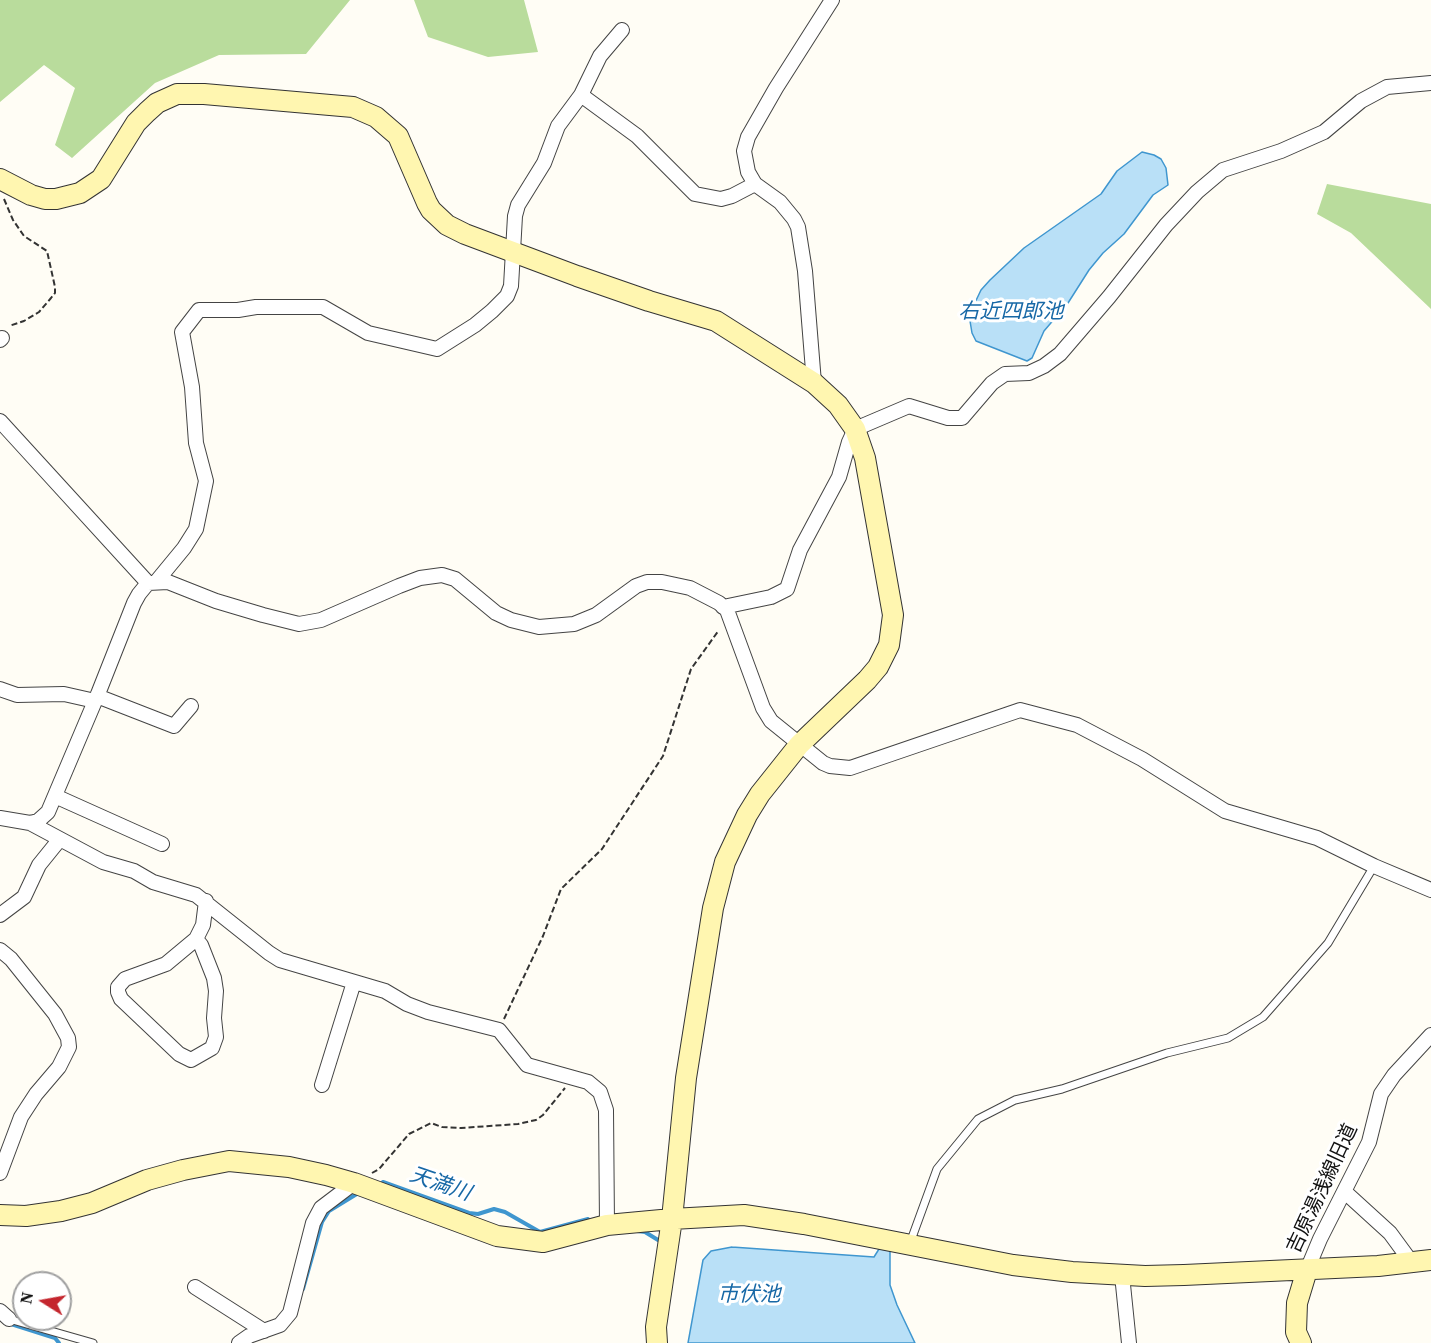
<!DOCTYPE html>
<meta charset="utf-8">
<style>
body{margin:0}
#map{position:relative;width:1431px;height:1343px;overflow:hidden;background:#fffdf5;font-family:"Source Serif 4",serif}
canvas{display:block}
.north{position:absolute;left:12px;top:1271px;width:60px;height:60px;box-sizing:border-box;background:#fff;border:2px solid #a0a0a0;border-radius:50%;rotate:281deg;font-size:16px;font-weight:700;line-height:24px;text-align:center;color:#111}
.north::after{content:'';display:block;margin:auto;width:21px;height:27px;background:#c4262e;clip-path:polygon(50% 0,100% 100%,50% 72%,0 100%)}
</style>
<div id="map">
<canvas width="1431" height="1343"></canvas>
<div class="north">N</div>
</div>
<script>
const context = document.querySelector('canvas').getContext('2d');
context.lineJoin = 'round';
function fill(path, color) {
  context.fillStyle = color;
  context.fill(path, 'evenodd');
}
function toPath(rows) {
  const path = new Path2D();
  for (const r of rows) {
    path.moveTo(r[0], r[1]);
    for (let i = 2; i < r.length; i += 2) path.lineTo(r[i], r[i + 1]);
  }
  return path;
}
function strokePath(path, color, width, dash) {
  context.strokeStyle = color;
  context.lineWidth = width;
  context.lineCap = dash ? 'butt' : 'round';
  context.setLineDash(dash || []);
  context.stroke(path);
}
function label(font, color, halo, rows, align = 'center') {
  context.font = font + ' "Source Serif 4","Noto Sans JP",serif';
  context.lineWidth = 6;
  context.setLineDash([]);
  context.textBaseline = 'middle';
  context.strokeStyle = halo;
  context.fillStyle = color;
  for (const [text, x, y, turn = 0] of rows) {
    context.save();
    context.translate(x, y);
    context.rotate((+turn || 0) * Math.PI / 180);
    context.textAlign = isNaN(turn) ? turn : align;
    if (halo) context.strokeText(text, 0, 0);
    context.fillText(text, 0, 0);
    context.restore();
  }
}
fill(toPath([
 [0,0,350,0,306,54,219,55,155,83,72,158,55,145,75,88,44,65,0,102],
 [414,0,524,0,538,52,488,57,428,37],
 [1327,184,1431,204,1431,309,1351,233,1317,214]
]), '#b9dc9c');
const water = toPath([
 [1142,152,1154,155,1161,159,1166,168,1168,185,1153,195,1124,234,1103,253,1089,270,1068,303,1044,331,1032,358,1027,361,976,341,972,333,970,321,971,311,981,290,990,280,1024,248,1101,194,1117,171,1142,152],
 [732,1247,874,1257,879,1249,890,1250,890,1285,897,1305,915,1343,688,1343,703,1260,711,1251,732,1247]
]);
fill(water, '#b9e0f7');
strokePath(water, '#3f96cf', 1.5);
strokePath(toPath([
 [383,1182,469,1213,478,1214,494,1209,505,1212,540,1232,588,1219],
 [637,1231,645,1232,658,1240],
 [303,1289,322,1222,329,1211,360,1192],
 [11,1324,55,1338,59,1343]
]), '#3f96cf', 4);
const lane = toPath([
 [910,1243,937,1169,978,1119,1015,1100,1062,1089,1167,1053,1228,1038,1263,1017,1328,943,1374,866],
 [9,1319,93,1343]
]);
const street = toPath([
 [581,95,637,136,695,194,721,199,732,196,755,184],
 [0,340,2,338],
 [814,383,805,271,798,227,794,219,780,202,755,184,748,172,744,151,748,137,776,88,832,0],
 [0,421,148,583],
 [156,582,184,548,196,529,206,481,196,443,192,387,182,332,199,310,238,310,256,307,323,307,368,333,437,349,475,325,492,311,507,296,511,286,515,216,518,205,544,163,558,126,581,95,600,56,622,30],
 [723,607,771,597,787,589,800,550,839,477,849,442,855,429,909,406,948,418,962,418,992,383,1005,374,1029,373,1044,366,1060,354,1109,297,1166,225,1197,192,1223,170,1281,151,1324,132,1361,101,1387,87,1431,83],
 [0,689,17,695,64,694,95,701],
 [97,696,174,726,191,706],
 [55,796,162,844],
 [0,818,30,823,38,821,48,812,98,694,134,603,139,594,148,583,168,582,216,601,263,615,299,624,321,620,399,586,420,578,442,575,455,579,496,613,511,620,539,627,574,624,596,615,636,586,647,582,662,582,690,588,719,603,727,610,763,708,771,721,823,763,830,766,850,768,1020,710,1077,725,1142,759,1225,811,1317,838,1374,866,1431,890],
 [30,823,103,862,134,871,153,882,196,895,269,953,280,960,385,991,407,1004,428,1012,499,1030,527,1065,588,1082,600,1092,606,1110,607,1225],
 [0,915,24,897,39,865,60,839],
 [196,939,201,945,214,978,216,991,214,1018,216,1037,212,1048,191,1060,179,1054,121,999,118,992,118,987,125,979,166,964,196,939,203,925,206,901],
 [0,950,11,959,55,1014,68,1038,69,1047,59,1067,36,1094,21,1117,0,1173],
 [322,1085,354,982],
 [1345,1192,1390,1233,1412,1263],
 [1307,1270,1320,1239,1369,1142,1381,1094,1394,1075,1431,1035],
 [1122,1275,1129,1343],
 [195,1287,264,1331],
 [0,1311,9,1319],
 [239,1343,249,1336,280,1325,290,1313,313,1223,321,1208,354,1183]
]);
const secondary = toPath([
 [0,179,31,195,45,199,56,199,80,193,101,179,136,123,147,112,157,103,177,94,204,94,353,107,376,117,398,136,427,203,431,210,447,225,465,234,577,276,649,301,716,321,814,383,838,405,855,429,865,458,893,615,889,645,878,667,867,680,799,745,760,794,747,815,725,862,713,908,686,1078,672,1219,656,1327,657,1343],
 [0,1215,26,1216,61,1211,92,1203,147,1180,183,1170,229,1161,289,1167,326,1175,354,1183,497,1236,543,1242,607,1225,672,1219,744,1215,804,1224,1013,1265,1072,1272,1145,1276,1184,1275,1378,1266,1431,1260],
 [1301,1343,1296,1332,1297,1303,1307,1270]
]);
strokePath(lane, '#444', 9);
strokePath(street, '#444', 16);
strokePath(secondary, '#333', 22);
strokePath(toPath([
 [4,199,13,220,24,236,47,251,55,287,55,293,51,298,39,312,24,321,9,326],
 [504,1019,543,936,561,889,602,849,663,756,691,669,719,630],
 [372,1173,379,1169,409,1134,431,1123,442,1127,461,1128,518,1124,536,1120,543,1115,565,1088]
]), '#333', 2, [6, 3]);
strokePath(lane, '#fff', 7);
strokePath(street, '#fff', 14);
strokePath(secondary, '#fff6b0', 20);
label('20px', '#111', '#fff', [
 ["吉原湯浅線旧道",1323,1189,-65]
]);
label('italic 21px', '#1768a6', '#fff', [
 ["右近四郎池",1011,313],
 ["天満川",440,1185,19],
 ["市伏池",749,1296]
]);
</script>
